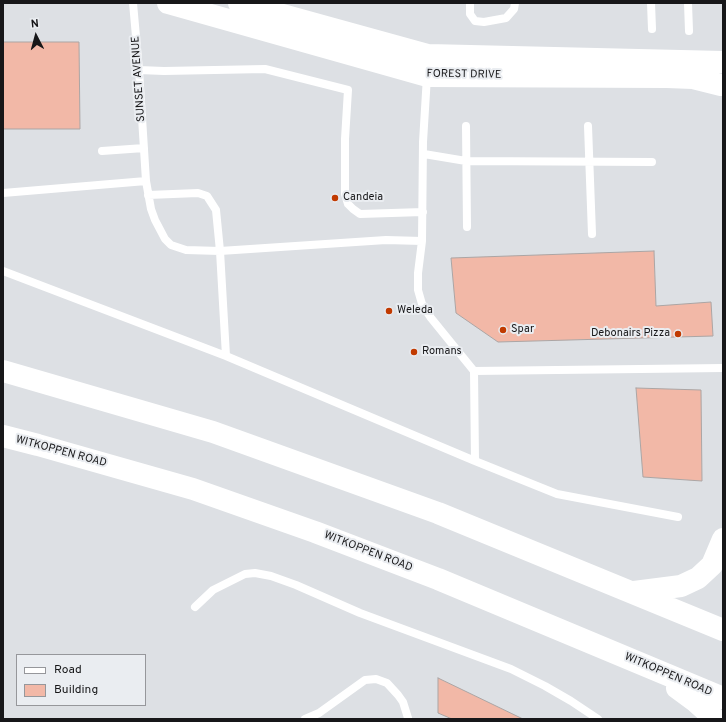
<!DOCTYPE html>
<style>
body{margin:0}
#map{position:relative;width:726px;height:722px;overflow:hidden;background:#dde0e4;font-family:Overpass,sans-serif}
canvas{display:block}
.frame{position:absolute;inset:0;border:4px solid #171719;pointer-events:none}
.legend{position:absolute;left:16px;top:654px;width:130px;height:52px;box-sizing:border-box;background:#eaedf1;border:1px solid #96979b;margin:0;padding:5px 7px;list-style:none;font-size:12px;color:#171719}
.legend li{display:flex;align-items:center;gap:8px;height:20px}
.legend b{width:20px;border:1px solid #96979b}
.north{position:absolute;left:16px;top:16px;width:40px;height:40px;-webkit-text-stroke:3px #eaedf1;paint-order:stroke;rotate:354deg;font-size:11px;font-weight:700;line-height:16px;text-align:center;color:#171719}
.north::after{content:'';display:block;margin:auto;width:14px;height:18px;background:#171719;clip-path:polygon(50% 0,100% 100%,50% 72%,0 100%)}
</style>
<div id="map">
<canvas width="726" height="722"></canvas>
<div class="frame"></div>
<ul class="legend">
<li><b style="height:5px;background:#fff"></b>Road</li>
<li><b style="height:11px;background:#f2b8a7"></b>Building</li>
</ul>
<div class="north">N</div>
</div>
<script>
const context = document.querySelector('canvas').getContext('2d');
context.lineJoin = 'round';
function fill(path, color) {
  context.fillStyle = color;
  context.fill(path, 'evenodd');
}
function toPath(rows) {
  const path = new Path2D();
  for (const r of rows) {
    path.moveTo(r[0], r[1]);
    for (let i = 2; i < r.length; i += 2) path.lineTo(r[i], r[i + 1]);
  }
  return path;
}
function strokePath(path, color, width, dash) {
  context.strokeStyle = color;
  context.lineWidth = width;
  context.lineCap = dash ? 'butt' : 'round';
  context.setLineDash(dash || []);
  context.stroke(path);
}
function label(font, color, halo, rows, align = 'center') {
  context.font = font + ' Overpass,sans-serif';
  context.lineWidth = 4;
  context.setLineDash([]);
  context.textBaseline = 'middle';
  context.strokeStyle = halo;
  context.fillStyle = color;
  for (const [text, x, y, turn = 0] of rows) {
    context.save();
    context.translate(x, y);
    context.rotate((+turn || 0) * Math.PI / 180);
    context.textAlign = isNaN(turn) ? turn : align;
    if (halo) context.strokeText(text, 0, 0);
    context.fillText(text, 0, 0);
    context.restore();
  }
}
const building = toPath([
 [3,42,79,42,80,129,3,129,3,42],
 [654,251,656,306,711,302,713,336,498,342,456,313,451,258,654,251],
 [636,388,701,390,702,481,643,477,636,388],
 [438,678,523,719,452,719,438,713,438,678]
]);
fill(building, '#f2b8a7');
strokePath(building, '#aba5a4', 1);
strokePath(toPath([
 [133,3,139,70,146,181,151,209,155,220,165,239,171,245,186,250,220,251,226,356,475,461,474,371],
 [470,3,470,14,475,21,484,22,506,18,514,9,515,3],
 [651,3,652,29],
 [688,3,689,31],
 [139,70,164,71,265,69,348,90,345,139,345,194,348,204,353,209,360,214,423,212],
 [427,76,423,142,422,241,418,273,418,290,422,304,431,318,474,371,723,368],
 [466,126,467,227],
 [588,126,592,234],
 [102,151,144,148],
 [424,154,466,161,652,162],
 [3,193,146,181],
 [148,195,198,193,207,196,216,210,220,251,386,240,422,241],
 [3,271,226,356],
 [475,461,557,494,678,517],
 [195,607,213,590,245,574,255,573,271,576,296,585,360,613,511,669,545,686,571,701,598,719],
 [305,719,319,713,365,680,376,679,387,683,398,695,403,702,408,718]
]), '#fff', 8);
strokePath(toPath([
 [168,3,427,76,667,77,693,78,721,85],
 [239,3,428,55,723,62],
 [3,371,213,432,438,513,723,630],
 [3,436,38,445,193,489,315,532,438,579,723,698],
 [634,592,681,586,698,578,712,565,723,539],
 [677,688,696,702,715,719]
]), '#fff', 22);
for (const [x, y, r, color] of [
 [335,198,4,"#c13a00"],
 [389,311,4,"#c13a00"],
 [503,330,4,"#c13a00"],
 [678,334,4,"#c13a00"],
 [414,352,4,"#c13a00"]
]) {
  const dot = new Path2D();
  dot.arc(x, y, r, 0, 2 * Math.PI);
  context.fillStyle = color;
  context.fill(dot);
  strokePath(dot, '#eaedf1', 1.5);
}
label('11px', '#171719', '#eaedf1', [
 ["FOREST DRIVE",464,75,1],
 ["SUNSET AVENUE",139,79,-94],
 ["WITKOPPEN ROAD",61,452,15],
 ["WITKOPPEN ROAD",368,552,21],
 ["WITKOPPEN ROAD",668,675,23]
]);
label('11px', '#171719', '#eaedf1', [
 ["Candeia",343,198],
 ["Weleda",397,311],
 ["Spar",511,330],
 ["Debonairs Pizza",670,334,"right"],
 ["Romans",422,352]
], 'left');
</script>
